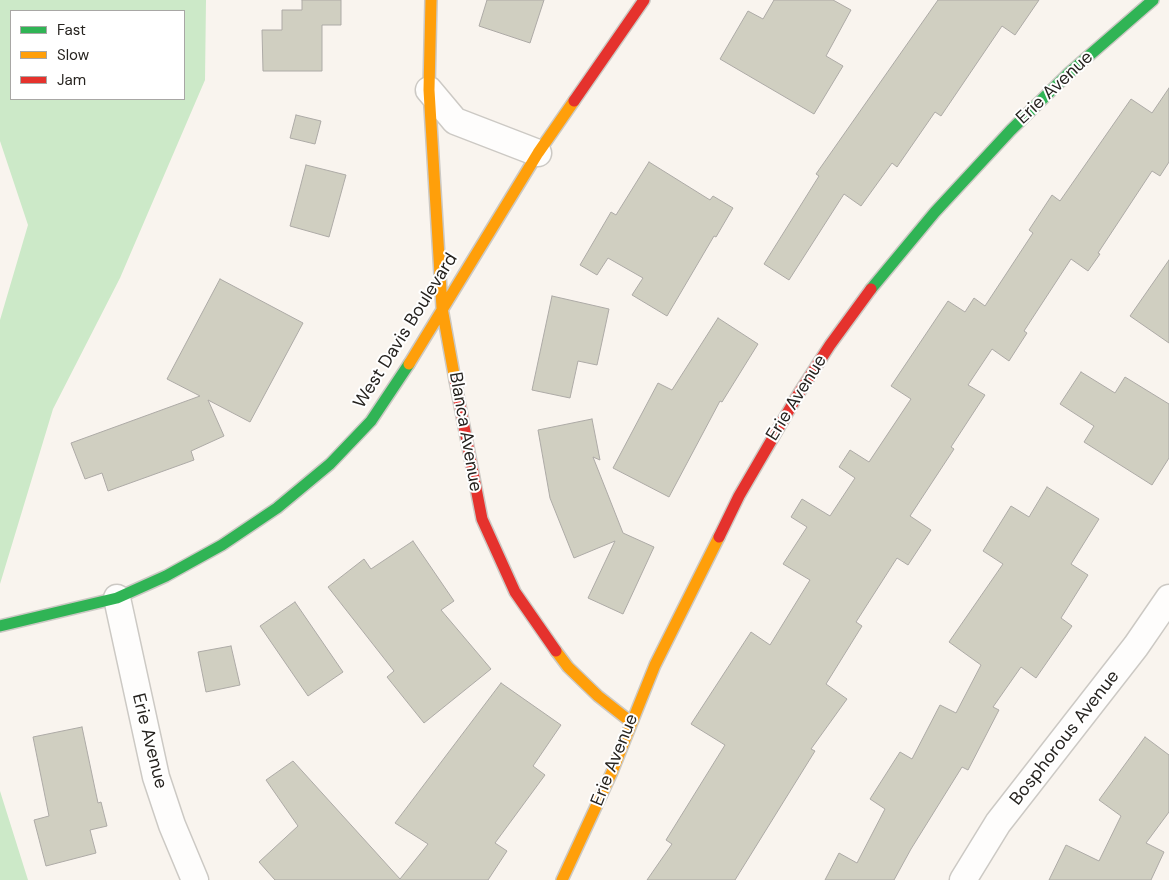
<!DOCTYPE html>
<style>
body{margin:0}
#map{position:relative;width:1169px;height:880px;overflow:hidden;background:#f9f4ee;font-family:"DM Sans",sans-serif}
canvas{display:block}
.legend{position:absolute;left:10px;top:10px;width:175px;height:90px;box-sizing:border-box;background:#fff;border:1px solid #a8a7a5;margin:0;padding:6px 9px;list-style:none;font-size:15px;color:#26231f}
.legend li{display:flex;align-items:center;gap:10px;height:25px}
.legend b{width:25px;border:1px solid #a8a7a5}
</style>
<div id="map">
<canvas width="1169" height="880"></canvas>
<ul class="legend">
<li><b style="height:6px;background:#30b455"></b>Fast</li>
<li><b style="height:6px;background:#ff9f0a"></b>Slow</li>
<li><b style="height:6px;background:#e5322d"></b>Jam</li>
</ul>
</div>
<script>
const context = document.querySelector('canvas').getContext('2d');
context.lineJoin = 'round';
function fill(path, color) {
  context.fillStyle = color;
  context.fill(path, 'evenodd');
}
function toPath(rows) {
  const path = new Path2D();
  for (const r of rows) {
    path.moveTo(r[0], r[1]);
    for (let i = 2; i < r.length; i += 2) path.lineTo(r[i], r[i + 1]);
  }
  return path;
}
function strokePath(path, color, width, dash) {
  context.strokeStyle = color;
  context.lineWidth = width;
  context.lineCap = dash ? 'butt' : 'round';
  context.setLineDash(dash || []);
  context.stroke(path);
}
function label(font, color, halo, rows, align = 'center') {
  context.font = font + ' "DM Sans",sans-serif';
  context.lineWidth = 4;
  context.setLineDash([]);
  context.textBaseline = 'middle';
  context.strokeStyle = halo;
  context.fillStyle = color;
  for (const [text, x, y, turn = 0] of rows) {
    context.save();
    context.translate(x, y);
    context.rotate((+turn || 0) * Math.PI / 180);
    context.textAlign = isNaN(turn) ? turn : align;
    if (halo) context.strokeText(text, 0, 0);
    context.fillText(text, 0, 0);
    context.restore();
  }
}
fill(toPath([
 [0,0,206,0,205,80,120,278,53,409,0,584,0,320,28,225,0,141],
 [184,11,184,99,11,99,11,11],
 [0,791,28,880,0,880]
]), '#cce9c8');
const building = toPath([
 [302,0,341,0,341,25,322,25,322,71,263,71,262,30,282,30,282,10,302,10,302,0],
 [487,0,544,0,530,43,479,26,487,0],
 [774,0,833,0,851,10,826,56,843,66,814,114,720,59,748,11,763,19,774,0],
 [938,0,1039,0,1015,35,1002,26,941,116,935,112,897,167,892,163,861,206,844,194,789,280,764,264,819,176,816,174,938,0],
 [1169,88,1169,162,1160,176,1152,171,1098,253,1100,254,1088,271,1071,259,1024,331,1027,333,1009,361,992,349,968,385,985,395,951,447,954,449,910,516,931,530,908,565,897,558,856,622,862,626,826,684,847,699,811,749,815,751,735,880,647,880,672,844,666,840,725,745,691,724,751,632,770,645,810,580,783,564,807,527,791,517,802,499,830,516,855,478,839,467,850,450,869,462,911,399,891,386,948,301,965,312,974,298,985,306,1033,233,1029,230,1052,195,1060,201,1131,99,1152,113,1169,88],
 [296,115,321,121,315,144,290,138,296,115],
 [649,162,710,200,713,196,733,208,716,237,714,236,667,316,632,295,643,278,608,258,597,275,580,265,611,212,616,215,649,162],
 [306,165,346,175,329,237,290,226,306,165],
 [1169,260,1169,343,1130,316,1169,260],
 [220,279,303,323,250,422,208,400,224,436,191,451,194,460,108,491,102,473,85,479,71,443,200,396,167,379,220,279],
 [552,296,609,309,597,365,578,361,570,398,532,390,552,296],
 [718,318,758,344,722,402,720,401,669,497,613,468,658,383,672,390,718,318],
 [1081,372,1115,393,1125,377,1169,404,1169,458,1152,485,1084,442,1094,426,1060,404,1081,372],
 [592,419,600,460,593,457,623,533,654,547,623,614,588,598,615,541,574,558,550,498,538,430,592,419],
 [1047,487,1099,519,1071,564,1088,575,1061,618,1072,626,1036,678,1021,667,993,707,999,710,968,770,962,767,911,849,894,880,825,880,839,853,857,863,885,809,870,799,900,752,912,759,940,705,956,713,981,665,949,642,1003,564,983,551,1011,506,1029,517,1047,487],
 [413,541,454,601,441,610,491,669,424,723,387,677,394,671,328,587,364,559,371,569,413,541],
 [295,602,343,672,308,696,260,626,295,602],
 [231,646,240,685,206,692,198,652,231,646],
 [501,683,561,725,533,766,545,775,495,843,507,851,488,880,275,880,259,862,298,826,266,780,293,761,400,879,428,844,395,823,501,683],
 [82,727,98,803,101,802,107,826,90,830,96,853,46,866,34,820,49,816,33,737,82,727],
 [1145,737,1169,755,1169,812,1146,843,1164,852,1151,880,1049,880,1066,845,1099,861,1121,816,1099,800,1145,737]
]);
fill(building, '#d0cfc1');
strokePath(building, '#adaaa6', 1);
const street = toPath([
 [429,90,455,121,538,153],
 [117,598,156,777,172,825,195,880],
 [963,880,998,823,1136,646,1169,598]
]);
const fast = toPath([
 [871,289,935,212,1011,130,1069,73,1153,0],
 [0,626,117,598,166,576,222,545,277,508,330,464,371,421,409,364]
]);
const slow = toPath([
 [431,0,429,90,442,308,455,380],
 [409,364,538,153,574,101],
 [556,651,568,667,598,696,631,722],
 [562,880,612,772,655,665,719,537]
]);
const jam = toPath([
 [574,101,644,0],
 [455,380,482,519,515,592,556,651],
 [719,537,739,496,799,393,830,345,871,289]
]);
strokePath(street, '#ccc9c4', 29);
strokePath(fast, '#ccc9c4', 14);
strokePath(slow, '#ccc9c4', 14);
strokePath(jam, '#ccc9c4', 14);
strokePath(street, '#fefdfc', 26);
strokePath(fast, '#30b455', 11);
strokePath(slow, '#ff9f0a', 11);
strokePath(jam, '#e5322d', 11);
label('18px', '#26231f', '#fff', [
 ["Erie Avenue",1055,88,-43],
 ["West Davis Boulevard",406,331,-58],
 ["Erie Avenue",797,398,-58],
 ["Blanca Avenue",465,432,80],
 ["Bosphorous Avenue",1065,738,-52],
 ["Erie Avenue",149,741,76],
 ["Erie Avenue",615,760,-68]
]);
</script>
